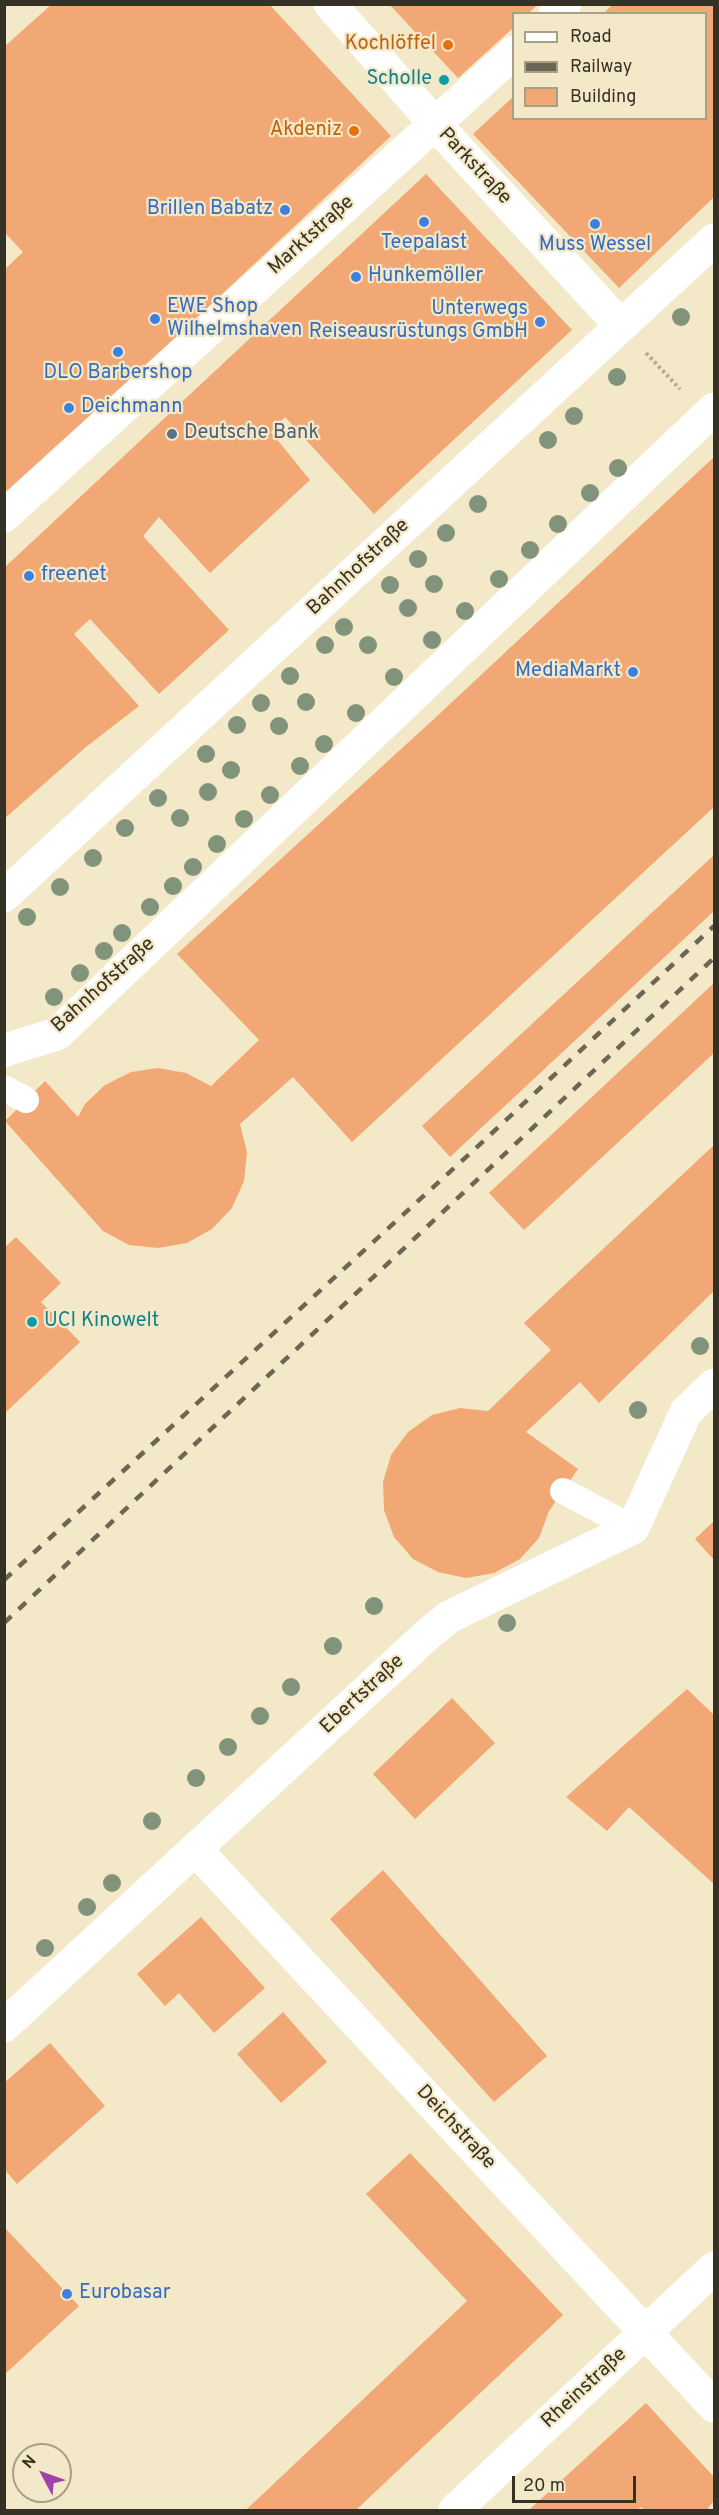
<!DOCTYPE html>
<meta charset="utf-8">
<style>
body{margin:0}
#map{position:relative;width:719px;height:2515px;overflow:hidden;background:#f3e8c7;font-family:Overpass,sans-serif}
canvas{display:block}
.frame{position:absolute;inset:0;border:6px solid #363125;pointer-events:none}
.legend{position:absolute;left:512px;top:12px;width:195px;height:108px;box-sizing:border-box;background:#f3e8c7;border:2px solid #a79f86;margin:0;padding:8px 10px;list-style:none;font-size:18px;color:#363125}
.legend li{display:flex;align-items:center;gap:12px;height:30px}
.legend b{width:30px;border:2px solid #a79f86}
.north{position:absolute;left:12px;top:2443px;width:60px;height:60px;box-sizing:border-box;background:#f3e8c7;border:2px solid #a79f86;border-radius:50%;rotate:311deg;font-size:16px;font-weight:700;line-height:24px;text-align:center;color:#363125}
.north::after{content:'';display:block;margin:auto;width:21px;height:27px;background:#9f42ac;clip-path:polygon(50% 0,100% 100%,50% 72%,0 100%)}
.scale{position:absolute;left:512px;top:2476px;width:124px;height:27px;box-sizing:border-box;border:3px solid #363125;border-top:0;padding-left:8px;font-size:18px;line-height:21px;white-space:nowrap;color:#363125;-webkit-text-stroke:4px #f3e8c7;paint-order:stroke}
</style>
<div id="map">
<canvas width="719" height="2515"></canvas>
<div class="frame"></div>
<ul class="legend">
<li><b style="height:8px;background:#fff"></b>Road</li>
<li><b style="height:8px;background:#6c6654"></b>Railway</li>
<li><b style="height:16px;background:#f1a874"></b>Building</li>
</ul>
<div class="north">N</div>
<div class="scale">20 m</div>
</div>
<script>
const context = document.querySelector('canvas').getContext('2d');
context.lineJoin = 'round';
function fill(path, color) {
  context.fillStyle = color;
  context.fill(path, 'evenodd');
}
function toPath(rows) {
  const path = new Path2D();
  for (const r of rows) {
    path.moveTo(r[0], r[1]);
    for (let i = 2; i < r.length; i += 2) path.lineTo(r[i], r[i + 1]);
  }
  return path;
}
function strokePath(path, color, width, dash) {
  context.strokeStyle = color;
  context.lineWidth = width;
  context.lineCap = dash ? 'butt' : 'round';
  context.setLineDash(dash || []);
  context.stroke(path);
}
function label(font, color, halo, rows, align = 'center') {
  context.font = font + ' Overpass,sans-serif';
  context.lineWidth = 4.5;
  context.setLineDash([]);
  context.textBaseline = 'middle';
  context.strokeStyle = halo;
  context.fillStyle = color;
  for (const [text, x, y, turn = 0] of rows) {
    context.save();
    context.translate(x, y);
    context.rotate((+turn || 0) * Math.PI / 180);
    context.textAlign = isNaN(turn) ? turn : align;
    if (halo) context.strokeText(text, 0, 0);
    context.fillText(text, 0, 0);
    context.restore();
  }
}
fill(toPath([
 [52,4,269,4,391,136,4,498,4,270,23,252,4,232,4,47],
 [389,4,538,4,528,14,514,14,514,27,458,78],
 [613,4,714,4,714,197,619,288,473,134,514,96,514,118,706,118,706,14,603,14],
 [426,174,572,330,374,514,285,417,271,432,310,480,210,573,159,517,143,536,229,630,159,694,90,619,74,634,139,706,86,747,4,819,4,568],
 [714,457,714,807,352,1142,293,1077,240,1124,247,1152,244,1181,232,1208,212,1229,187,1243,158,1248,129,1245,103,1231,5,1121,45,1081,78,1117,85,1104,105,1085,131,1072,158,1068,186,1073,211,1086,259,1040,177,954,435,718],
 [714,855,714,911,450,1157,422,1126],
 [714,983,714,1053,524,1230,489,1193],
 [714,1145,714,1291,599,1403,580,1382,526,1432,578,1469,549,1511,539,1538,520,1559,494,1573,466,1578,438,1572,413,1559,394,1537,384,1510,383,1482,391,1455,408,1432,432,1415,460,1408,488,1411,551,1350,524,1323],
 [16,1237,61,1283,41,1302,80,1342,4,1414,4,1248],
 [714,1521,714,1560,695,1539],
 [687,1689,714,1715,714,1884,629,1807,607,1831,566,1797],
 [452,1698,495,1743,415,1819,373,1774],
 [383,1870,547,2056,494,2102,330,1919],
 [201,1917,265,1988,214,2033,179,1993,165,2006,137,1974],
 [283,2012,327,2062,281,2103,237,2054],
 [50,2043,105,2106,17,2184,4,2169,4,2083],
 [410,2153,563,2315,356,2510,246,2510,467,2301,366,2194],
 [4,2227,79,2306,4,2375],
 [646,2403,714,2477,714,2501,708,2508,710,2510,644,2510,641,2507,637,2510,529,2510]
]), '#f1a874');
strokePath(toPath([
 [646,353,680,389]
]), '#b4ab91', 4, [3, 3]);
strokePath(toPath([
 [4,1088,26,1100],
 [563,1491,633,1528]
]), '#fff', 26);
strokePath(toPath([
 [330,4,435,124,621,326],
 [555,14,565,4],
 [4,516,514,52],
 [4,896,714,240],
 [5,1050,57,1034,714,409]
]), '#fff', 33);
strokePath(toPath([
 [4,1049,4,1051],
 [196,1850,714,2406],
 [4,2026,428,1634,449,1617,633,1528,686,1412,714,1385],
 [455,2510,714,2268]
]), '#fff', 33);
strokePath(toPath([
 [4,1580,476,1148,714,926],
 [4,1623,714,958]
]), '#6c6654', 4.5, [10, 10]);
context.fillStyle = '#81937b';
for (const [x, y] of [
 [681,317],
 [617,377],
 [574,416],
 [548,440],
 [618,468],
 [590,493],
 [478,504],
 [558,524],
 [446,533],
 [530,550],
 [418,559],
 [499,579],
 [434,584],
 [390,585],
 [408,608],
 [465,611],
 [344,627],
 [432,640],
 [325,645],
 [368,645],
 [290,676],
 [394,677],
 [306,702],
 [261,703],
 [356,713],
 [237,725],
 [279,726],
 [324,744],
 [206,754],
 [300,766],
 [231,770],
 [208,792],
 [270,795],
 [158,798],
 [180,818],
 [244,819],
 [125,828],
 [217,844],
 [93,858],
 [193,867],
 [173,886],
 [60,887],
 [150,907],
 [27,917],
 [122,933],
 [104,951],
 [80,973],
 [54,997],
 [700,1346],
 [638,1410],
 [374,1606],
 [507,1623],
 [333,1646],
 [291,1687],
 [260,1716],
 [228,1747],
 [196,1778],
 [152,1821],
 [112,1883],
 [87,1907],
 [45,1948]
]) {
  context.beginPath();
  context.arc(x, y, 9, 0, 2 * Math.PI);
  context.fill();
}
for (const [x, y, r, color] of [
 [448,45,6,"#e8710a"],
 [444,80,6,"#0f9aa8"],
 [354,131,6,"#e8710a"],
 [285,210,6,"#3f7fe0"],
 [424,222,6,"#3f7fe0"],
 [595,224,6,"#3f7fe0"],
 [356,277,6,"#3f7fe0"],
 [155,319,6,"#3f7fe0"],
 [540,322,6,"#3f7fe0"],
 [118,352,6,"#3f7fe0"],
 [69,408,6,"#3f7fe0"],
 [172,434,6,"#5c6f8a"],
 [29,576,6,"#3f7fe0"],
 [633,672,6,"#3f7fe0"],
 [32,1322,6,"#0f9aa8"],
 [67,2294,6,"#3f7fe0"]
]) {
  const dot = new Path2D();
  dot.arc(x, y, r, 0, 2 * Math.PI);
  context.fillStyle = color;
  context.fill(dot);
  strokePath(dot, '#f3e8c7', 2);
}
label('20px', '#c56008', '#f3e8c7', [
 ["Kochlöffel",436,45],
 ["Akdeniz",342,131]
], 'right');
label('20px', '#0d838f', '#f3e8c7', [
 ["Scholle",432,80],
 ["UCI Kinowelt",44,1322,"left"]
], 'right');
label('20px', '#363125', '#f3e8c7', [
 ["Parkstraße",474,167,47],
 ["Marktstraße",312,236,-42],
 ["Bahnhofstraße",359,568,-43],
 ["Bahnhofstraße",104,986,-42],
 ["Ebertstraße",363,1695,-43],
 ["Deichstraße",455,2128,47],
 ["Rheinstraße",585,2389,-43]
]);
label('20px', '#366cbe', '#f3e8c7', [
 ["Brillen Babatz",273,210,"right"],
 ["Teepalast",424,244,"center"],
 ["Muss Wessel",595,246,"center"],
 ["Hunkemöller",368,277],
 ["EWE Shop",167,308],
 ["Wilhelmshaven",167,331],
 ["Unterwegs",528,310,"right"],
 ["Reiseausrüstungs GmbH",528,333,"right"],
 ["DLO Barbershop",118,374,"center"],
 ["Deichmann",81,408],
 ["freenet",41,576],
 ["MediaMarkt",621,672,"right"],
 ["Eurobasar",79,2294]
], 'left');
label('20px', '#4e5e75', '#f3e8c7', [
 ["Deutsche Bank",184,434]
], 'left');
</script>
